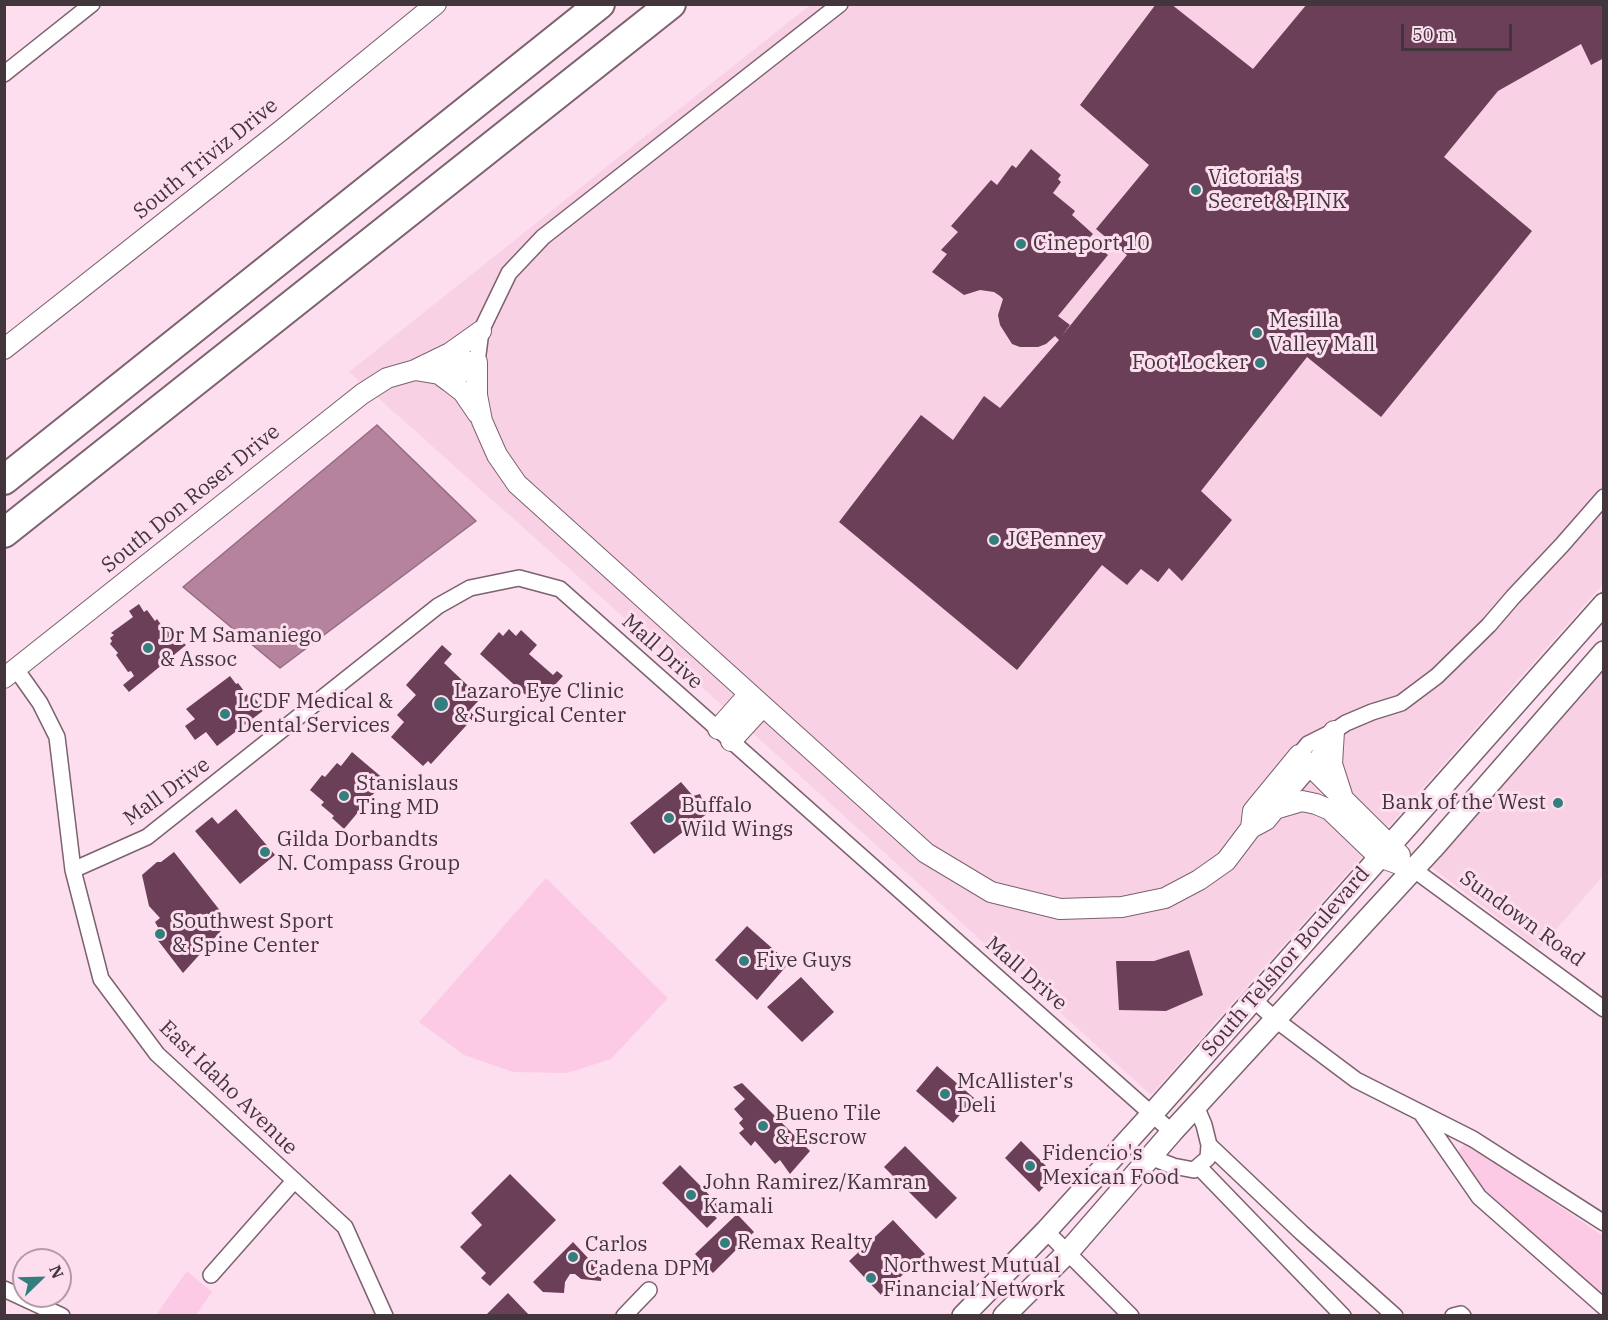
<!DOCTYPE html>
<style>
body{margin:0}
#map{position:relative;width:1608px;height:1320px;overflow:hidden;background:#fddeee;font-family:"IBM Plex Serif",serif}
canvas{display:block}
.frame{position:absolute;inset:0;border:6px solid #42363c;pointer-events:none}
.north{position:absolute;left:12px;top:1248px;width:60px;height:60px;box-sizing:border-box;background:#fddeee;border:2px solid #b29ba7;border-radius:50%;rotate:67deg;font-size:16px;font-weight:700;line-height:24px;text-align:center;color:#42363c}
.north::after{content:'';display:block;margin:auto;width:21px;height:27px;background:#357e7e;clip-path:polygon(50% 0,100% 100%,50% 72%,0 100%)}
.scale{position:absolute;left:1401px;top:24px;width:111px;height:27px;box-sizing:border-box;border:3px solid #42363c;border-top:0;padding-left:8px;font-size:18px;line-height:21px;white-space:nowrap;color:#42363c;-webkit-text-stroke:4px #fddeee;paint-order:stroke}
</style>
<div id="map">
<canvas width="1608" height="1320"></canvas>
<div class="frame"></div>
<div class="north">N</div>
<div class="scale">50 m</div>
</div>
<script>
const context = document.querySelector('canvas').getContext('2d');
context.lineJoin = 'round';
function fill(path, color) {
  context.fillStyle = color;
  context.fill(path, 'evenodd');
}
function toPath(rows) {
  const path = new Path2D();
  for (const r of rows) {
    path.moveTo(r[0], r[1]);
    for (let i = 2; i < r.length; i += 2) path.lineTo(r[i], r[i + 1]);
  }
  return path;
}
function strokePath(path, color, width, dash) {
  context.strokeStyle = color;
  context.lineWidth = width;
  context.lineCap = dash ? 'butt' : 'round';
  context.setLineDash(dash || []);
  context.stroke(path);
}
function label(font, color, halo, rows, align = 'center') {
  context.font = font + ' "IBM Plex Serif",serif';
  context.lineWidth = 6;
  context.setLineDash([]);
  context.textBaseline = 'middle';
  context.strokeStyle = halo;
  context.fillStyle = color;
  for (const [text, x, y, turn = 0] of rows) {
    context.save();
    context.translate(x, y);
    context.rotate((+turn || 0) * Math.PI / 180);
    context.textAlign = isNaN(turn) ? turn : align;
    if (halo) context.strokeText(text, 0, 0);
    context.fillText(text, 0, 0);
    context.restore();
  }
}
fill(toPath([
 [810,5,1603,5,1603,584,1151,1095,722,705,349,372],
 [1603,670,1603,876,1539,949,1430,866]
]), '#f8d1e5');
fill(toPath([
 [546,878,668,998,611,1059,567,1073,513,1072,464,1055,419,1022],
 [1466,1142,1603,1236,1603,1300,1477,1182,1457,1153],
 [187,1271,212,1292,196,1315,156,1315]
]), '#fccae4');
const water = toPath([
 [377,425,476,521,280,668,183,587,377,425]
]);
fill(water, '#b6839e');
strokePath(water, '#936c81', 1.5);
fill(toPath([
 [1156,4,1171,4,1253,69,1307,4,1604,4,1604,58,1591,65,1581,44,1498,91,1444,157,1532,231,1381,417,1307,357,1201,491,1232,520,1182,581,1169,568,1158,582,1141,569,1127,585,1102,565,1017,670,839,522,921,415,953,440,984,396,1000,408,1059,340,1055,336,1046,344,1038,347,1020,347,1012,344,1000,325,998,315,1003,299,1000,296,994,292,980,290,964,295,932,272,947,254,941,250,958,232,951,226,991,180,997,185,1012,165,1016,168,1031,149,1061,175,1058,179,1061,182,1053,193,1075,211,1072,215,1093,234,1088,239,1108,255,1058,316,1070,325,1061,337,1127,255,1096,229,1149,165,1080,105],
 [139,604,144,612,147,610,155,621,157,619,164,629,166,628,173,638,175,636,186,645,129,692,123,685,134,676,131,671,128,672,116,655,118,653,110,644,112,641,110,638,114,635,111,633,133,617,129,611],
 [509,629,516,636,521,630,537,645,529,654,553,675,557,671,563,676,544,697,537,690,529,698,480,654,499,632,503,636],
 [442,645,452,654,444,663,481,698,469,711,475,716,431,764,428,761,423,766,391,737,404,722,397,715,416,695,406,685],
 [230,676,236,684,238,683,250,699,253,696,264,710,217,746,206,732,195,740,185,726,195,719,186,709],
 [352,752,385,780,344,829,332,818,334,816,321,805,324,802,310,790,322,775,325,777,337,763,341,766],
 [681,782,693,796,700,794,708,813,654,854,630,823],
 [236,809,275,855,240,884,195,831,212,817,218,824],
 [174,852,229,922,183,973,153,934,159,929,155,922,160,918,149,906,142,875,157,862,161,862],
 [747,926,789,963,757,1000,715,960],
 [1189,950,1203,995,1166,1011,1119,1010,1116,961,1154,961],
 [801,977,834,1012,802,1042,767,1007],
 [937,1066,974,1098,953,1123,916,1091],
 [742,1083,810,1151,790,1174,780,1160,775,1164,755,1141,751,1146,739,1133,744,1129,739,1123,743,1119,734,1109,745,1099,733,1087],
 [1021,1141,1055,1175,1039,1192,1005,1158],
 [905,1146,957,1198,936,1219,884,1167],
 [680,1165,720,1206,712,1214,717,1218,707,1228,662,1183],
 [510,1174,556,1220,490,1286,481,1278,486,1273,460,1247,482,1225,471,1213],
 [737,1214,754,1232,713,1273,695,1254],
 [893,1220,925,1254,881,1295,849,1261],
 [573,1242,602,1273,601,1281,581,1279,575,1274,570,1274,565,1282,564,1293,543,1292,533,1282],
 [508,1293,530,1316,485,1316]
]), '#6c3f58');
const minor = toPath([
 [4,74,92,4],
 [477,362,481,331,509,273,543,237,840,4],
 [439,374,476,374],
 [16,669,40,703,57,737,73,870,101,979,157,1054,345,1227,385,1316],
 [1299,755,1308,744,1334,731,1346,723,1372,712,1401,703,1437,676,1489,625,1513,597,1562,545,1604,497],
 [1275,809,1311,767,1333,733],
 [1413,869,1604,1009],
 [73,870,147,837,438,606,470,588,519,578,560,589,1172,1132],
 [1254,1000,1276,1020,1356,1080,1473,1139,1604,1223],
 [1423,1116,1479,1197,1604,1307],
 [1209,1145,1302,1233,1395,1316],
 [1150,1157,1173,1166,1194,1170,1208,1158,1209,1145,1204,1125,1196,1106],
 [1199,1167,1343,1316],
 [1046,1231,1131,1316],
 [211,1275,294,1181],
 [4,1289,62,1316],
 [624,1316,649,1290],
 [1453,1316,1461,1314,1463,1316]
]);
const tertiary = toPath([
 [4,349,283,129,436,4],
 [438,360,477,362,477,395,482,421,497,455,517,484,926,853,991,892,1060,909,1122,907,1165,898,1199,880,1226,861,1251,828,1266,820,1275,809,1302,801,1316,804,1330,810,1379,857,1413,869],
 [415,370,439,374,450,382,463,392,478,414],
 [4,678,362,394,387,378,415,370,450,353,481,331],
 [718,729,749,694],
 [1334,731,1332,764,1342,795],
 [731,741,763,706],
 [1251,828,1253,811,1299,755,1400,855]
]);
const secondary = toPath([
 [963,1316,1046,1231,1153,1113,1604,604],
 [1004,1316,1068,1252,1172,1132,1432,849,1604,652]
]);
const motorway = toPath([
 [4,480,600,4],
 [4,533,671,4]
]);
strokePath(minor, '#7c616f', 18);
strokePath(tertiary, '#7c616f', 22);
strokePath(secondary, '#7c616f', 24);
strokePath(motorway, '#7c616f', 32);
strokePath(minor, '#fff', 15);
strokePath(tertiary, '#fff', 20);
strokePath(secondary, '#fff', 21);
strokePath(motorway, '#fff', 28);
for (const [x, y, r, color] of [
 [1196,190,6,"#357e7e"],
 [1021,244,6,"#357e7e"],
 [1257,333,6,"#357e7e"],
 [1260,363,6,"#357e7e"],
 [994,540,6,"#357e7e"],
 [148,648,6,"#357e7e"],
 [441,704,8,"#357e7e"],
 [225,714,6,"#357e7e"],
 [344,796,6,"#357e7e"],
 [1558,803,6,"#357e7e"],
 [669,818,6,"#357e7e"],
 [265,852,6,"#357e7e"],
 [160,934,6,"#357e7e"],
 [744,961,6,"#357e7e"],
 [945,1094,6,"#357e7e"],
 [763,1126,6,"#357e7e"],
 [1030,1166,6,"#357e7e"],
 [691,1195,6,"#357e7e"],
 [725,1243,6,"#357e7e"],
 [573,1257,6,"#357e7e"],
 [871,1278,6,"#357e7e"]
]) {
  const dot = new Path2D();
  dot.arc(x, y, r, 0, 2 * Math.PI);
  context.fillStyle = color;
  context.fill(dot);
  strokePath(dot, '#fddeee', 2);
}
label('21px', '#42363c', '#fddeee', [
 ["South Triviz Drive",206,159,-39],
 ["South Don Roser Drive",191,499,-39],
 ["Mall Drive",662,652,42],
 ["Mall Drive",167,792,-36],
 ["Sundown Road",1522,919,36],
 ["South Telshor Boulevard",1286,962,-49],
 ["Mall Drive",1026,974,41],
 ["East Idaho Avenue",228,1088,44]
]);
label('21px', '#42363c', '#fddeee', [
 ["Victoria's",1208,178],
 ["Secret & PINK",1208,202],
 ["Cineport 10",1033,244],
 ["Mesilla",1269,321],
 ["Valley Mall",1269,345],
 ["Foot Locker",1248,363,"right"],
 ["JCPenney",1006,540],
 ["Dr M Samaniego",160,636],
 ["& Assoc",160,660],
 ["Lazaro Eye Clinic",454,692],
 ["& Surgical Center",454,716],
 ["LCDF Medical &",237,702],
 ["Dental Services",237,726],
 ["Stanislaus",356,784],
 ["Ting MD",356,808],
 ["Bank of the West",1546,803,"right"],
 ["Buffalo",681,806],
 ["Wild Wings",681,830],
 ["Gilda Dorbandts",277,840],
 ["N. Compass Group",277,864],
 ["Southwest Sport",172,922],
 ["& Spine Center",172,946],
 ["Five Guys",756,961],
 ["McAllister's",957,1082],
 ["Deli",957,1106],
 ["Bueno Tile",775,1114],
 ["& Escrow",775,1138],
 ["Fidencio's",1042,1154],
 ["Mexican Food",1042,1178],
 ["John Ramirez/Kamran",703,1183],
 ["Kamali",703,1207],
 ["Remax Realty",737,1243],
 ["Carlos",585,1245],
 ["Cadena DPM",585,1269],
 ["Northwest Mutual",883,1266],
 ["Financial Network",883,1290]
], 'left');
</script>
